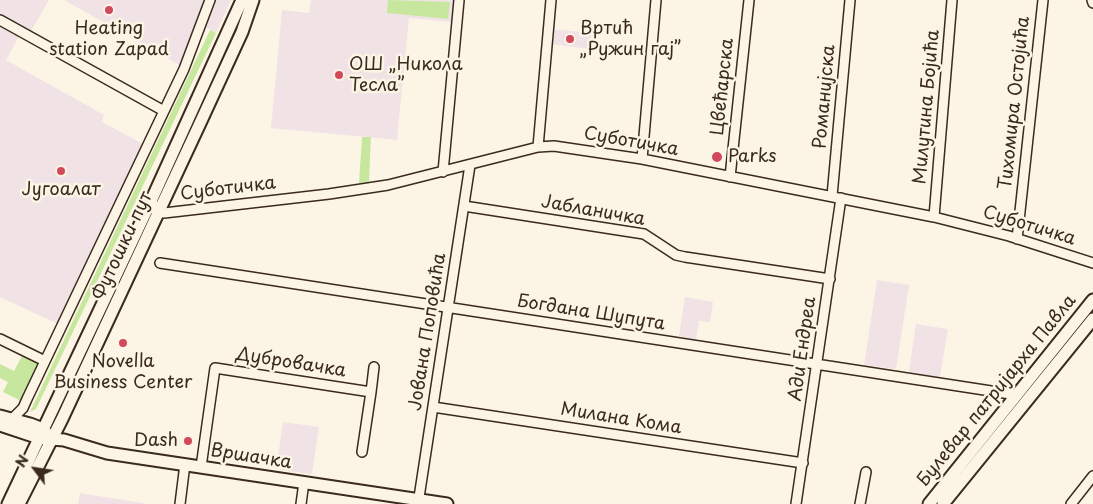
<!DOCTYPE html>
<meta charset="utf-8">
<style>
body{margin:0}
#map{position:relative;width:1093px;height:504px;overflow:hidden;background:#fcf5e5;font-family:"Playpen Sans",sans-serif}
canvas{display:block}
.north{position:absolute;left:10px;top:444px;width:50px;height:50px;-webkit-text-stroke:4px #fcf5e5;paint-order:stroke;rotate:301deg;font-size:14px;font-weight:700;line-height:20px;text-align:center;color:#3b2a1e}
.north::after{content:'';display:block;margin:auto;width:18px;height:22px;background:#3b2a1e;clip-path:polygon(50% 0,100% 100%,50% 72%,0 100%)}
</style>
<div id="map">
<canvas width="1093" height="504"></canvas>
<div class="north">N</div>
</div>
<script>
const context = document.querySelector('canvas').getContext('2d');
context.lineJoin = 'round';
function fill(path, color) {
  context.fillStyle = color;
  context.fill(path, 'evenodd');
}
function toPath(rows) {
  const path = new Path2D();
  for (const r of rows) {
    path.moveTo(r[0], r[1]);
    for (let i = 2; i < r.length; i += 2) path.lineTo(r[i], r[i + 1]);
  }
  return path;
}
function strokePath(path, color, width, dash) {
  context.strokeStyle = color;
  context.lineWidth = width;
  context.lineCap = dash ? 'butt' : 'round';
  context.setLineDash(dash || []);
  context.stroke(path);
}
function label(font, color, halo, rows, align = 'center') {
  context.font = font + ' "Playpen Sans",sans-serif';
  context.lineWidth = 5;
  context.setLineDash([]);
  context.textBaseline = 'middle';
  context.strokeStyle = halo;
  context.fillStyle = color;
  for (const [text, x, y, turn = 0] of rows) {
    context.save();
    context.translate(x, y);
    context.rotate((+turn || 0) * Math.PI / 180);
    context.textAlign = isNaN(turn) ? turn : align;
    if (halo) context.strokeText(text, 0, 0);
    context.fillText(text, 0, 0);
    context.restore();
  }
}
fill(toPath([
 [0,0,49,0,31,31,24,27,6,60,104,115,102,122,145,145,60,325,0,297],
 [64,0,207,0,181,66],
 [214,0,231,0,216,33,206,27],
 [311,0,453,0,451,22,409,18,397,140,271,128,282,10,309,13],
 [550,29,592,33,590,49,549,44],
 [877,280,909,285,896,369,864,365],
 [685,297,713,302,710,322,699,321,696,339,679,336],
 [916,324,948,329,940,377,909,372],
 [283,422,319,427,312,474,280,470,281,457,278,457],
 [80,493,148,504,78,504]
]), '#f1e3e5');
fill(toPath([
 [388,0,450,2,448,19,387,13],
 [210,30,216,33,36,409,30,412],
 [362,137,371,137,369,182,359,183],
 [22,356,40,365,23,402,3,392,8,382,0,378,0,364,14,371]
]), '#c7e79f');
const street = toPath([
 [1092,0,1093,3],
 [0,20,164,111],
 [538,147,551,0],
 [642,159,656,0],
 [443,172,459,0],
 [730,177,749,0],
 [832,196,850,0],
 [152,199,154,209,164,213,329,194,388,185,538,147,554,146,642,159,934,217,1009,236,1093,263],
 [464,206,644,234,676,255,685,257,830,279],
 [934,217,952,0],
 [1017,239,1043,0],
 [160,263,1017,395],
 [0,339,45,361],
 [371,392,374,367],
 [433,407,803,463],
 [12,419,23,408,27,399,184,69,210,0],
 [201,467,215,368,371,392,362,452],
 [180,504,185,464],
 [301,504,304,482],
 [418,504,470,165],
 [796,504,841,198],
 [860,504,866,472],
 [1071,504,1093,476]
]);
const secondary = toPath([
 [0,416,30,424,43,429,48,435],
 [0,425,39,438,64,440,107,453,447,504],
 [8,504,152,199,242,0],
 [19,504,62,419,201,121,242,32,253,0],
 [929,504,1093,300],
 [943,504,1093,319]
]);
strokePath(street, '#3b2a1e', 12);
strokePath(secondary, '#3b2a1e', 15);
strokePath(street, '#fcf5e5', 9);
strokePath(secondary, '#fcf5e5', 11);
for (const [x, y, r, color] of [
 [109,10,5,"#d1495b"],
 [570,39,5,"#d1495b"],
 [339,75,5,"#d1495b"],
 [717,157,6,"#d1495b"],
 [61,171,5,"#d1495b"],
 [123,343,5,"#d1495b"],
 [188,441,5,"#d1495b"]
]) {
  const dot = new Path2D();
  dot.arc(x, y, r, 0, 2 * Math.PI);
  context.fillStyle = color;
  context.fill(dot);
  strokePath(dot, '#fcf5e5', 2);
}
label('18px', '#3b2a1e', '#fcf5e5', [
 ["Heating",109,29],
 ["station Zapad",109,50],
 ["Вртић",580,29,"left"],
 ["„Ружин гај”",580,50,"left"],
 ["ОШ „Никола",349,65,"left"],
 ["Тесла”",349,86,"left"],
 ["Parks",728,157,"left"],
 ["Југоалат",61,190],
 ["Novella",123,362],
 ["Business Center",123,383],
 ["Dash",178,441,"right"]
]);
label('18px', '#3b2a1e', '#fcf5e5', [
 ["Цвећарска",723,87,-84],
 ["Романијска",825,97,-85],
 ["Тихомира Остојића",1015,103,-84],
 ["Милутина Бојића",927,107,-85],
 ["Суботичка",631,142,10],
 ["Суботичка",228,189,-7],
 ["Јабланичка",593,211,10],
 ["Суботичка",1029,226,17],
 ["Футошки пут",123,246,-65],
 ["Богдана Шупута",591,313,9],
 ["Јована Поповића",428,332,-81],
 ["Ади Ендреа",803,349,-82],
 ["Дубровачка",291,363,9],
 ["Булевар патријарха Павла",997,391,-51],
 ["Милана Кома",621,419,9],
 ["Вршачка",251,457,9]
]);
</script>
